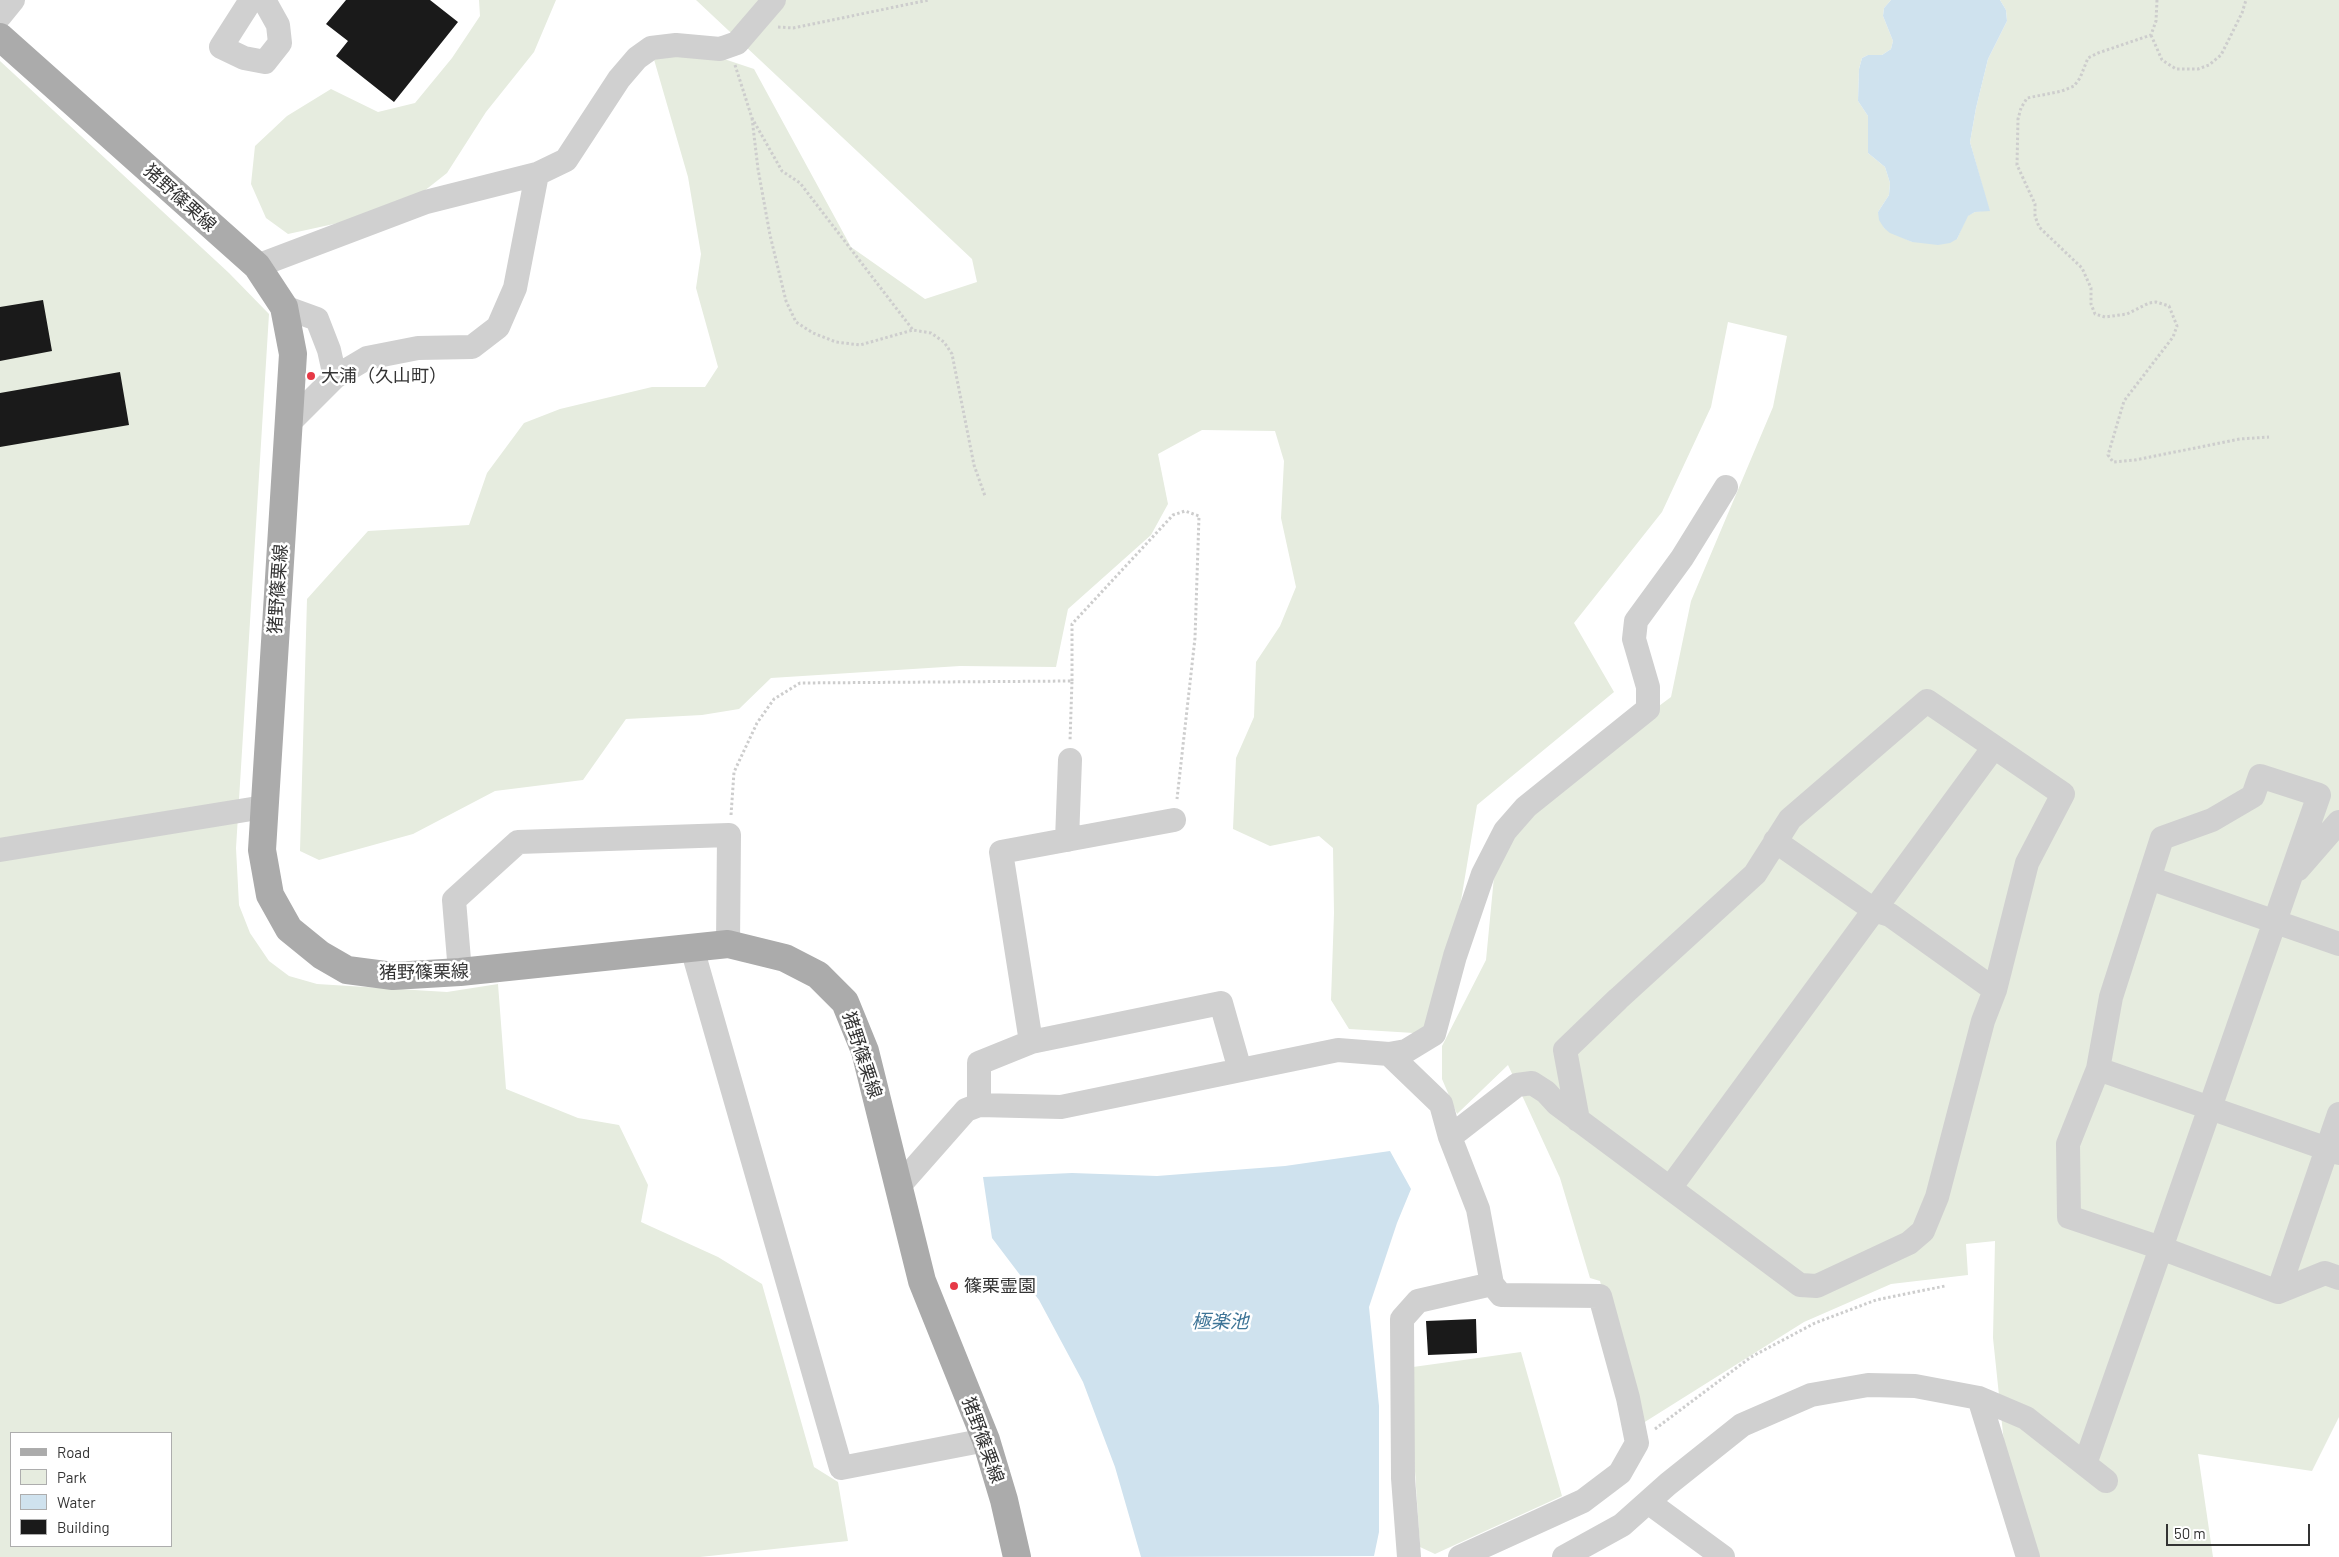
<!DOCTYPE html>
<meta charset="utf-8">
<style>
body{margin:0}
#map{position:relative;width:2339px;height:1557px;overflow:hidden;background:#fff;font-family:Barlow,sans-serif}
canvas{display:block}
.legend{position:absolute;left:10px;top:1432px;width:162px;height:115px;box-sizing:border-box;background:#fff;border:1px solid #adadad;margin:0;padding:6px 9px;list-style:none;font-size:15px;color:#333}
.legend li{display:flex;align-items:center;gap:10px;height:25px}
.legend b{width:25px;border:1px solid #adadad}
.scale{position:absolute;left:2166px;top:1524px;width:144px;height:22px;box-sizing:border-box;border:2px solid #333;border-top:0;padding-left:6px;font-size:15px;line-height:18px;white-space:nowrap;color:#333;-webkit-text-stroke:4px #fff;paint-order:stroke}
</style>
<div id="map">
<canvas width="2339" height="1557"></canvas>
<ul class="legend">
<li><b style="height:6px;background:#ababab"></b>Road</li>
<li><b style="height:14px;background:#e6ecdf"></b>Park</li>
<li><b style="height:14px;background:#cfe2ee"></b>Water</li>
<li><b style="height:14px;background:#1a1a1a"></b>Building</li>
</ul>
<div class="scale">50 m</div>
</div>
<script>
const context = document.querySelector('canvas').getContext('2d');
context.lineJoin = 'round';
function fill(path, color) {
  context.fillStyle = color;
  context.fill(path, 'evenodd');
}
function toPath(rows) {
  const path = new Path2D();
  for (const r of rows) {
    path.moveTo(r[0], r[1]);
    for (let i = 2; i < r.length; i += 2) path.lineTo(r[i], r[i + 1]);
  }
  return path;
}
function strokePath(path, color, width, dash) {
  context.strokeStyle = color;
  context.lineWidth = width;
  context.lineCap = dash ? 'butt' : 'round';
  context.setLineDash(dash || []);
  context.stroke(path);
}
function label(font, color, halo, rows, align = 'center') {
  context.font = font + ' Barlow,"Noto Sans JP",sans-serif';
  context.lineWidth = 5;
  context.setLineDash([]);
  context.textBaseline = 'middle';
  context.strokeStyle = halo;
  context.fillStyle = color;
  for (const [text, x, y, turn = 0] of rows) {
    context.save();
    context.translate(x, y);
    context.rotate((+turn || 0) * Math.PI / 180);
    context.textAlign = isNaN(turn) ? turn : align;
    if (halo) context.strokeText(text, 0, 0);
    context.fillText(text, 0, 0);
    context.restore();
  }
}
fill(toPath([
 [479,0,556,0,534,52,486,112,447,173,414,199,352,220,288,234,266,218,251,184,255,146,287,116,331,89,378,112,415,103,452,58,480,16],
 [696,0,1891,0,1884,8,1883,16,1893,41,1891,49,1882,55,1868,55,1862,58,1859,69,1858,101,1868,116,1868,153,1885,167,1890,183,1889,195,1878,212,1884,228,1912,242,1957,239,1967,216,1975,212,1989,210,1970,142,1976,108,1988,59,2007,21,2006,10,2000,0,2339,0,2339,1417,2312,1471,2198,1454,2213,1557,2039,1557,2004,1443,1993,1338,1995,1241,1966,1244,1968,1275,1891,1284,1804,1322,1640,1425,1600,1281,1590,1278,1560,1178,1508,1065,1457,1114,1442,1079,1442,1046,1486,960,1499,825,1671,697,1691,601,1773,407,1787,336,1728,322,1711,407,1662,512,1574,623,1614,692,1477,805,1441,1020,1430,1034,1349,1029,1331,1000,1334,913,1333,848,1319,836,1270,846,1233,829,1236,758,1254,717,1256,662,1280,626,1296,587,1281,518,1284,461,1275,431,1202,430,1158,454,1168,504,1151,535,1068,609,1056,667,960,666,771,678,739,709,702,715,626,719,583,780,495,791,413,834,319,860,300,851,307,599,368,531,469,525,487,473,524,423,560,409,652,387,705,387,718,367,696,288,701,254,688,177,653,56,703,52,754,69,851,247,925,299,977,282,972,259],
 [0,61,229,273,269,314,236,848,239,905,250,933,269,961,289,976,317,984,447,992,498,984,506,1089,578,1118,619,1125,648,1185,641,1222,718,1257,762,1284,814,1467,838,1482,848,1541,700,1557,0,1557],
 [11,1433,171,1433,171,1546,11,1546],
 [1521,1352,1562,1496,1435,1554,1420,1547,1414,1456,1413,1367]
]), '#e6ecdf');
fill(toPath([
 [1891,0,2000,0,2006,10,2007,21,1988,59,1976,108,1970,142,1990,211,1975,212,1968,216,1957,239,1950,243,1938,245,1912,242,1890,233,1884,228,1879,220,1878,212,1889,195,1890,183,1885,167,1868,153,1868,116,1858,101,1859,69,1862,58,1868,55,1882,55,1891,49,1893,41,1883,16,1884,8],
 [1390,1151,1411,1189,1397,1223,1369,1307,1379,1406,1379,1532,1374,1556,1141,1557,1115,1467,1083,1382,1039,1300,992,1238,983,1177,1072,1173,1157,1176,1285,1166]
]), '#cfe2ee');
fill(toPath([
 [346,0,430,0,458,22,394,102,336,56,348,41,326,24],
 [43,300,52,351,0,361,0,307],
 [120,372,129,425,0,447,0,393],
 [1476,1319,1477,1353,1428,1355,1426,1321]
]), '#1a1a1a');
strokePath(toPath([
 [2157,0,2156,21,2151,35,2098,53,2088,58,2080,78,2074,86,2062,91,2027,98,2021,108,2018,119,2017,165,2035,204,2035,216,2039,227,2082,268,2091,288,2091,304,2095,314,2105,317,2127,314,2149,303,2156,302,2169,306,2177,326,2173,337,2124,401,2108,455,2113,462,2135,460,2240,439,2269,437],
 [778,27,793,28,929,0],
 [2151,35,2162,60,2176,69,2198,69,2209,65,2221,55,2242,13,2246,0],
 [735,65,752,118,782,171,800,183,913,330],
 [752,118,758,169,770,235,786,301,796,322,813,333,836,342,860,345,913,330,931,333,944,342,952,354,974,465,985,496],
 [1072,681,1072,624,1173,515,1185,511,1199,516,1195,638,1177,799],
 [731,815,734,772,757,723,774,699,800,683,1072,681,1070,741],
 [1655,1429,1751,1357,1815,1323,1876,1300,1945,1286]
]), '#cdcdcd', 3, [2.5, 2.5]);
strokePath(toPath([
 [251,0,221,47,244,58,265,62,280,43,278,25,264,0],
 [0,16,13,0],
 [257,266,426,202,537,174,566,160,619,79,637,58,651,48,676,45,720,49,737,43,774,0],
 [284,307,317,319,329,350,335,377],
 [289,423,335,377,367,358,418,348,472,347,498,327,515,288,537,174],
 [1067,840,1070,760],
 [1775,841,1874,910,1890,915,1995,990],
 [0,850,264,807],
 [2298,869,2339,822],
 [2149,878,2339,944],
 [692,948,841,1468,986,1440],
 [460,972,454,900,518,842,729,835,728,944],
 [1031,1042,1001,852,1174,820],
 [1389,1054,1441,1104,1450,1137,1478,1209,1492,1284,1418,1301,1402,1319,1403,1478,1409,1557],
 [2098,1069,2339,1153],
 [979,1105,979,1063,1031,1042,1221,1003,1240,1070],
 [1450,1137,1517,1085,1532,1083,1546,1092,1557,1104,1800,1285,1817,1286,1909,1243,1923,1231,1937,1197,1983,1021,1995,990,2027,863,2063,794,1927,701,1790,819,1755,874,1618,999,1565,1050,1578,1120],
 [899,1186,966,1110,979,1105,1061,1107,1338,1050,1389,1054,1406,1051,1434,1034,1455,956,1483,874,1505,831,1526,807,1648,709,1648,687,1634,639,1636,621,1682,558,1726,487],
 [1670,1188,1994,747],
 [2278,1292,2325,1273,2339,1278],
 [1979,1398,2028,1557],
 [2085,1464,2161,1248,2319,795,2260,776,2253,796,2212,820,2162,838,2111,997,2098,1069,2068,1144,2069,1217,2161,1248,2278,1292,2339,1114],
 [1648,1502,1723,1557],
 [1460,1557,1583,1501,1620,1473,1637,1443,1628,1398,1600,1296,1501,1295,1492,1284],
 [1564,1557,1622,1525,1668,1484,1742,1425,1811,1395,1868,1385,1915,1386,1979,1398,2026,1418,2106,1481]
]), '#d0d0d0', 24);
strokePath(toPath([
 [0,37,257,266,284,307,293,354,262,850,270,895,289,929,321,955,347,970,393,976,460,972,728,944,785,958,818,975,845,1002,865,1051,922,1281,986,1440,1004,1500,1017,1557]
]), '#ababab', 28);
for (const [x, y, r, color] of [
 [311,376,5,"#e63946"],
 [954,1286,5,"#e63946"]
]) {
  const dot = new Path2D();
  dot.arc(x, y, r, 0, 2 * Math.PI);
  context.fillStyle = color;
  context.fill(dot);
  strokePath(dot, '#fff', 2);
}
label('18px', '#333', '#fff', [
 ["猪野篠栗線",180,198,42],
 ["猪野篠栗線",278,589,-86],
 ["猪野篠栗線",424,972,-1],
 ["猪野篠栗線",862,1055,72],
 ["猪野篠栗線",983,1440,70]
]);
label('18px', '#333', '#fff', [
 ["大浦（久山町）",321,376],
 ["篠栗霊園",964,1286]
], 'left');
label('italic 19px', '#3f7597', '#fff', [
 ["極楽池",1220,1322]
]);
</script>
